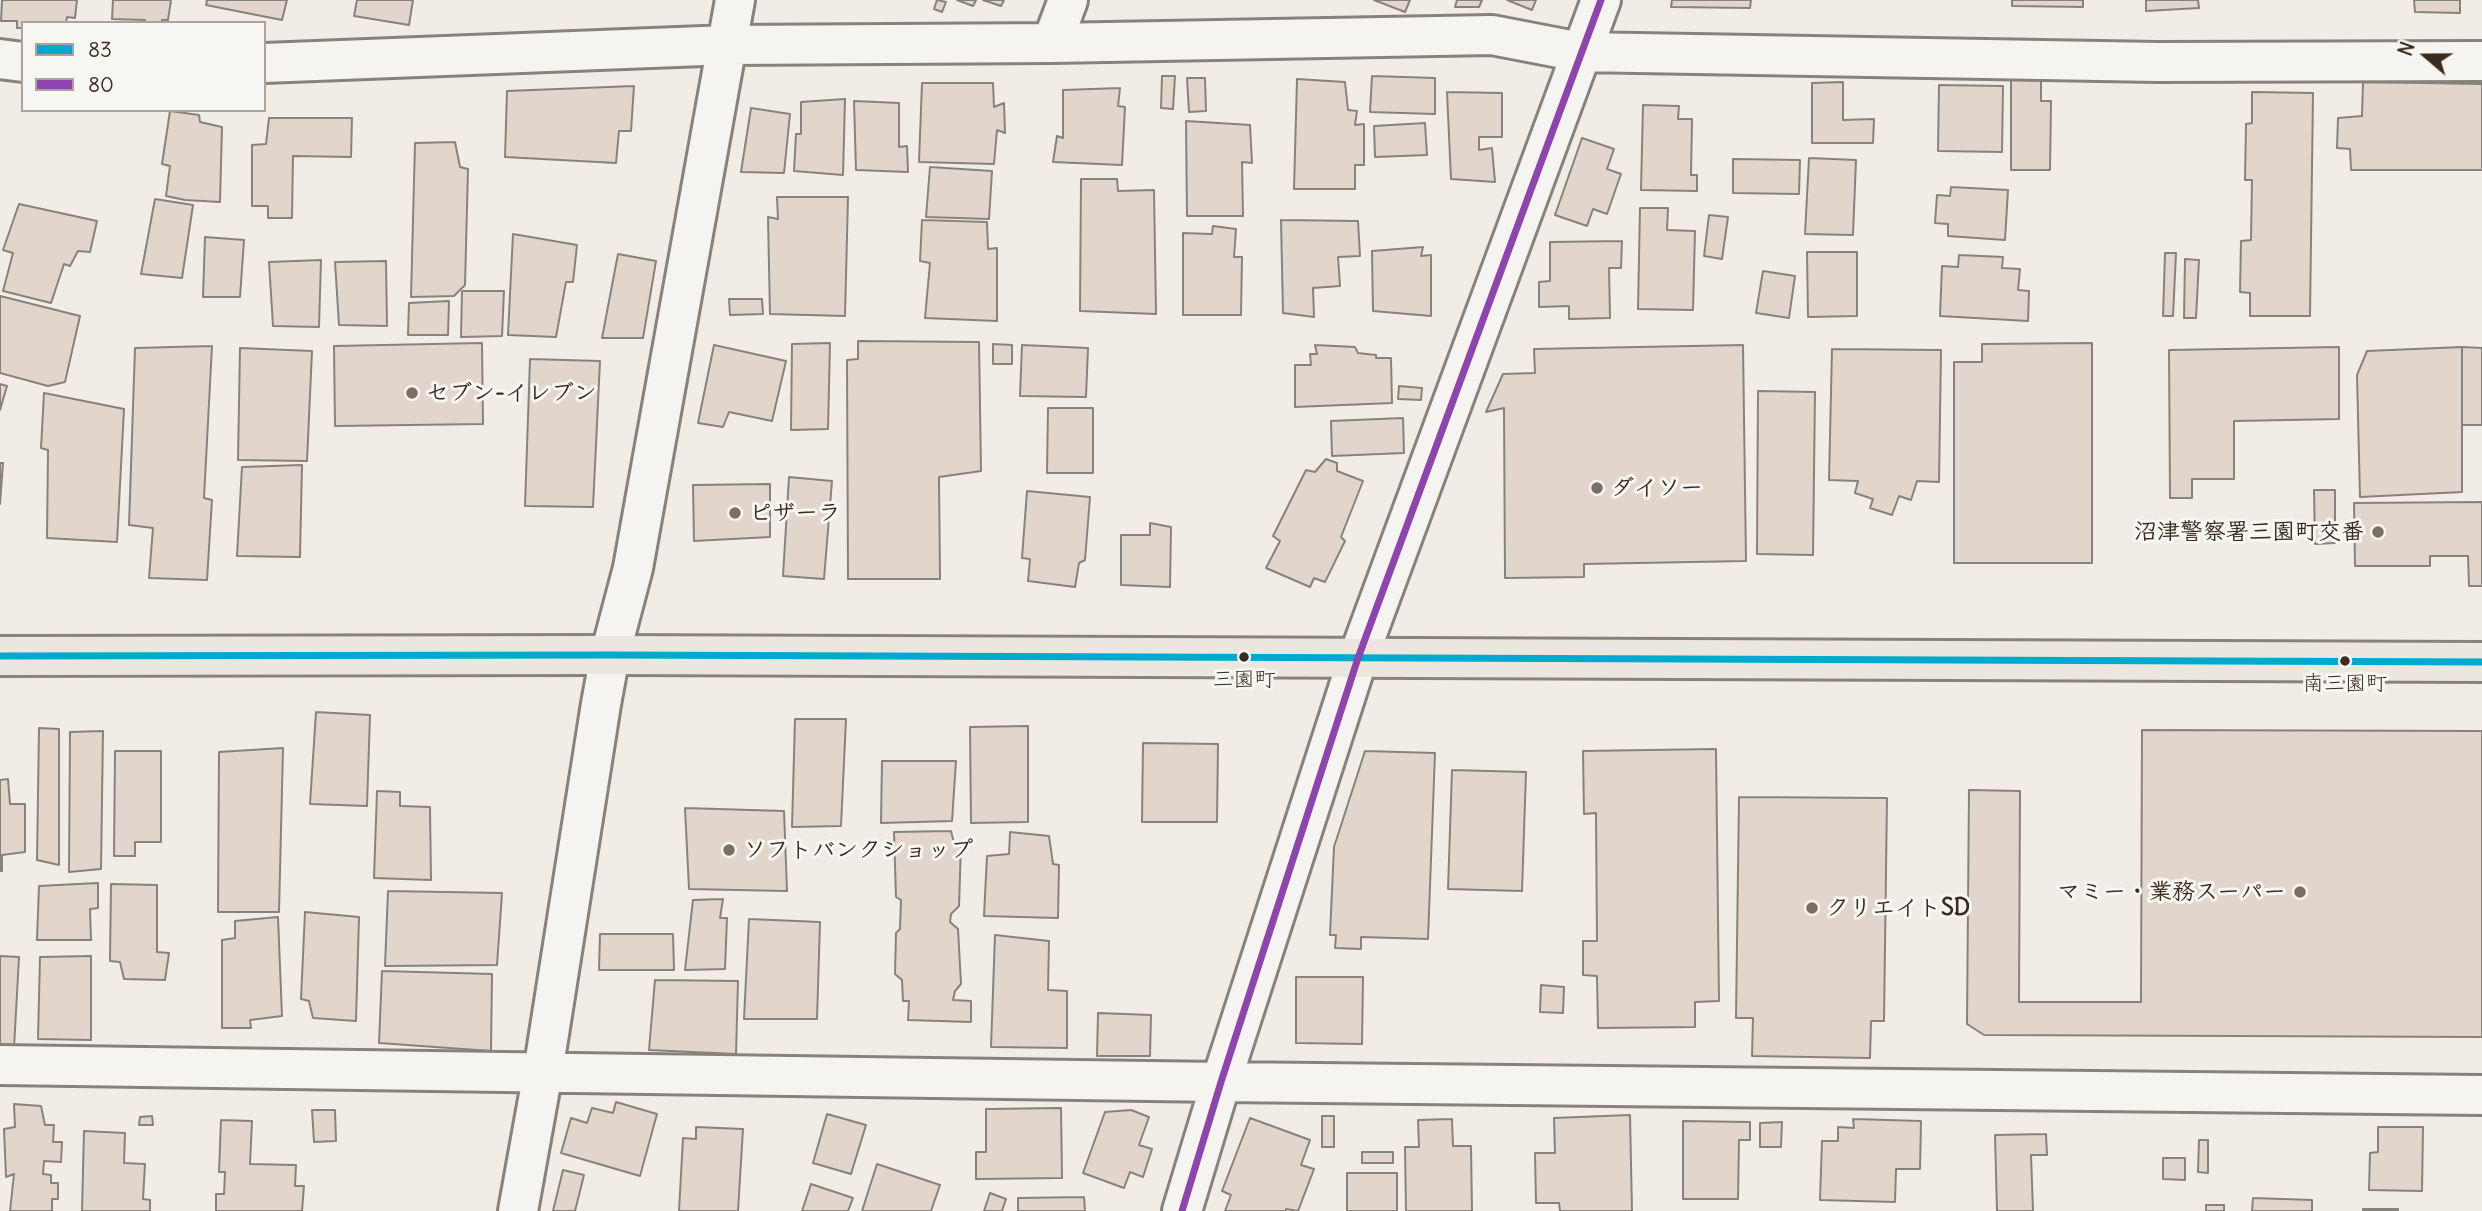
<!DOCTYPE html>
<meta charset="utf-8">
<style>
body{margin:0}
#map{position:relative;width:2482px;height:1211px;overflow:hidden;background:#f2ece7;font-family:Delius,sans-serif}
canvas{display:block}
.legend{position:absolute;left:21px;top:21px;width:245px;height:91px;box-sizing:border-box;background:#f6f6f2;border:2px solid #aba49d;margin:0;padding:9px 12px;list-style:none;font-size:21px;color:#3b2a1e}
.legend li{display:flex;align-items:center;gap:14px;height:35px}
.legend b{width:35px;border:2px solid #aba49d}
.north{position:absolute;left:2391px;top:21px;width:70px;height:70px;-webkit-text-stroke:5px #f6f6f2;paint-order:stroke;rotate:290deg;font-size:19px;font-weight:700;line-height:28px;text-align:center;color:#3b2a1e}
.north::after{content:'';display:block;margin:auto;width:24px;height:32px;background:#3b2a1e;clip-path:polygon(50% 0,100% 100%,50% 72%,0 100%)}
</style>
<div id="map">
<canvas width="2482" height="1211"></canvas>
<ul class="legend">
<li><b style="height:9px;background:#00a9ce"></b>83</li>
<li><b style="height:9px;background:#8e44ad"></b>80</li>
</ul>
<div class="north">N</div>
</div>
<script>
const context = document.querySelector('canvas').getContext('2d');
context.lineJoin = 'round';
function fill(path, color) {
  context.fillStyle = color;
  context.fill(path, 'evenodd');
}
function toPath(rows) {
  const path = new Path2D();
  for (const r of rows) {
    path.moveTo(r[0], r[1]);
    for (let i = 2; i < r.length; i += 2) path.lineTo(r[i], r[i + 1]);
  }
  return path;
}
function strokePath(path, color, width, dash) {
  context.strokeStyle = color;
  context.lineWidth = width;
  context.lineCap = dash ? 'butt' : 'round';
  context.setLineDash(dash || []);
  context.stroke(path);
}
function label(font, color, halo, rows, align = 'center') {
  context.font = font + ' Delius,"Klee One",sans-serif';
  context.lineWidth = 6;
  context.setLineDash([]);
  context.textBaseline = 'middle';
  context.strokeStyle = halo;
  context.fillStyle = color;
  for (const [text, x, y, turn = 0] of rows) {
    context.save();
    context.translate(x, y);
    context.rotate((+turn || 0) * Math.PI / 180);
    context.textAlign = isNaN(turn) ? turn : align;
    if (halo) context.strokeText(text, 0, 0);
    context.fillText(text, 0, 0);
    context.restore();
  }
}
const building = toPath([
 [2,0,77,0,75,18,67,17,66,23,23,23,23,28,17,28,17,21,1,21,2,0],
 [113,0,171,0,168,20,162,20,161,23,145,23,145,20,112,19,113,0],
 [207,0,287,0,282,20,206,5,207,0],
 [357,0,413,0,409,25,354,16,357,0],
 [937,0,946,2,942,12,934,9,937,0],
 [957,0,976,0,973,6,957,0],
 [983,0,1004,0,1001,6,983,0],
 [1374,0,1410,0,1405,12,1374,0],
 [1457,0,1482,0,1479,7,1455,7,1457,0],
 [1507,0,1536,0,1532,10,1507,0],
 [1672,0,1751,0,1750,8,1671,7,1672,0],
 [2012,0,2083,0,2083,7,2012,6,2012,0],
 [2146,0,2198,0,2199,8,2146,11,2146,0],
 [2414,0,2460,0,2460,13,2415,12,2414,0],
 [1162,76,1175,76,1173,109,1161,108,1162,76],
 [1372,76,1435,78,1435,114,1370,112,1372,76],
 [2011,76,2041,76,2041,101,2051,101,2050,170,2011,170,2011,76],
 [1187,78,1205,78,1206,111,1189,112,1187,78],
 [1297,79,1345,82,1348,110,1357,111,1355,125,1364,124,1364,165,1355,165,1355,189,1294,189,1297,79],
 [1843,82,1843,120,1874,119,1873,143,1812,143,1812,83,1843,82],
 [2363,82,2482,84,2482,170,2351,170,2350,149,2337,148,2338,118,2362,116,2363,82],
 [922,83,993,83,994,107,1004,103,1005,133,997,130,994,164,919,162,922,83],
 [1939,85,2003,86,2002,152,1938,151,1939,85],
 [634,86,631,131,619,131,616,163,505,157,507,91,634,86],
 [1120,88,1118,106,1125,107,1122,165,1053,162,1057,136,1063,138,1063,90,1120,88],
 [1447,92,1502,93,1502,137,1479,137,1479,150,1492,148,1495,182,1451,179,1447,92],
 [2252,92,2313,93,2310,316,2250,316,2250,293,2240,292,2241,241,2251,240,2252,180,2245,180,2246,124,2252,123,2252,92],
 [845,99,843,175,794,171,796,134,801,134,801,102,845,99],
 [854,101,899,103,899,147,907,146,908,172,856,170,854,101],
 [1643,105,1679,106,1678,119,1692,119,1691,175,1697,175,1697,191,1641,190,1643,105],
 [751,108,790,114,784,173,741,172,751,108],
 [170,111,199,115,200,122,222,127,220,202,185,200,166,196,170,166,162,164,170,111],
 [269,118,352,118,351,157,293,156,292,218,268,218,268,206,252,206,252,145,266,144,269,118],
 [1186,121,1250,125,1252,163,1242,162,1243,216,1187,216,1186,121],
 [1425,123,1427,155,1375,157,1374,126,1425,123],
 [1582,138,1614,149,1607,169,1621,174,1607,214,1593,209,1587,226,1555,215,1582,138],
 [455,142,460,167,468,169,465,285,454,296,411,297,415,143,455,142],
 [1809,158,1856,160,1853,235,1805,234,1809,158],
 [1733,159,1800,160,1799,194,1733,193,1733,159],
 [930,167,992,171,989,219,926,217,930,167],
 [1081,179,1117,179,1118,191,1154,190,1156,314,1080,311,1081,179],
 [1951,187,2008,190,2005,240,1948,236,1948,224,1935,223,1937,195,1950,196,1951,187],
 [777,197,848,197,845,316,770,314,768,217,778,219,777,197],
 [155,199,193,205,182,278,141,274,155,199],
 [19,204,97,221,90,252,78,251,70,266,64,264,51,303,3,291,13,253,3,250,19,204],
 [1640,208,1668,208,1667,230,1695,231,1693,310,1638,309,1640,208],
 [1709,215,1728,217,1722,259,1704,256,1709,215],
 [922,220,987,222,988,249,997,248,997,321,925,318,930,263,920,261,922,220],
 [1281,220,1358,221,1360,256,1338,257,1340,286,1313,288,1314,317,1283,313,1281,220],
 [1213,226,1236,229,1234,257,1242,257,1241,315,1183,315,1183,233,1212,234,1213,226],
 [513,234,577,245,573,282,566,282,556,337,508,335,513,234],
 [205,237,244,240,240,297,203,297,205,237],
 [1622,241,1621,268,1609,268,1610,318,1569,319,1569,306,1539,307,1539,282,1550,281,1550,242,1622,241],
 [1423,247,1421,256,1431,255,1431,316,1373,311,1372,251,1423,247],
 [1807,252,1857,252,1857,316,1808,317,1807,252],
 [2165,253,2176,253,2173,316,2163,316,2165,253],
 [618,254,656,261,643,338,602,338,618,254],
 [1959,255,2003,257,2002,268,2020,269,2018,290,2029,291,2028,321,1940,316,1942,266,1958,267,1959,255],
 [2185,259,2199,260,2196,318,2184,318,2185,259],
 [321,260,319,327,273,326,269,262,321,260],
 [386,261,387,326,339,325,335,262,386,261],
 [1763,271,1795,276,1789,318,1756,313,1763,271],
 [462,291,504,291,502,336,461,337,462,291],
 [0,296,80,316,65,382,48,386,0,373,0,296],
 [729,299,762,299,763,314,730,315,729,299],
 [449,301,448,335,408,335,409,303,449,301],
 [858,341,979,342,981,471,939,477,940,579,848,579,847,360,858,359,858,341],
 [482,343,483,424,335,426,334,346,482,343],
 [830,343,828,429,791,430,792,344,830,343],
 [2092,343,2092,563,1954,563,1954,362,1982,362,1982,344,2092,343],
 [993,344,1012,345,1012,364,993,364,993,344],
 [714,345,786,361,772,421,729,412,723,427,698,423,714,345],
 [1022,345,1088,348,1086,397,1020,396,1022,345],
 [1315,345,1355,347,1358,353,1376,355,1376,358,1391,358,1392,403,1295,407,1295,365,1311,365,1310,354,1317,354,1315,345],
 [1743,345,1746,561,1584,564,1584,577,1505,578,1504,408,1486,412,1503,374,1535,373,1534,349,1743,345],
 [212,346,204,498,212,500,207,580,149,578,153,528,129,525,135,348,212,346],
 [2339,347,2339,419,2234,421,2234,479,2192,479,2192,498,2170,498,2169,350,2339,347],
 [2462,347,2462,492,2360,497,2357,375,2367,351,2462,347],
 [2462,347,2482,348,2482,425,2462,425,2462,347],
 [240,348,312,351,307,461,238,460,240,348],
 [1832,349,1941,350,1939,482,1917,481,1911,500,1899,496,1892,515,1870,508,1873,499,1855,493,1858,481,1829,480,1832,349],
 [530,359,600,361,593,507,525,506,530,359],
 [0,384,7,386,0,410,0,384],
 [1399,386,1422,388,1421,400,1398,399,1399,386],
 [1758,391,1815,392,1813,555,1757,554,1758,391],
 [44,393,124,409,117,542,47,538,48,450,41,448,44,393],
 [1048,408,1093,408,1093,473,1047,473,1048,408],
 [1403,418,1404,453,1332,456,1331,421,1403,418],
 [1326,459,1337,463,1337,471,1363,481,1341,537,1345,541,1325,582,1314,578,1310,587,1266,568,1280,541,1273,536,1306,470,1315,472,1326,459],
 [0,463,3,463,0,504,0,463],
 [302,465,300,557,237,556,242,467,302,465],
 [789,477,832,481,824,579,783,576,789,477],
 [770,484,770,537,694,541,693,485,770,484],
 [2314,490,2335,490,2335,543,2315,544,2314,490],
 [1027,491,1090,497,1085,560,1079,563,1075,587,1028,581,1030,559,1022,558,1027,491],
 [2482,502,2482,586,2469,586,2468,556,2430,556,2430,566,2355,566,2354,503,2482,502],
 [1150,523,1171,527,1170,587,1121,585,1121,535,1150,535,1150,523],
 [316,712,370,715,367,806,310,804,316,712],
 [795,719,846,719,841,826,792,827,795,719],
 [1028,726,1028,822,971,823,970,727,1028,726],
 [39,728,59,729,59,865,37,860,39,728],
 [2142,730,2482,731,2482,1037,1984,1035,1967,1024,1969,790,2020,791,2019,1002,2141,1002,2142,730],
 [103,731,101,869,69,872,70,732,103,731],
 [1143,743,1218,744,1217,822,1142,822,1143,743],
 [283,748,279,912,218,912,219,752,283,748],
 [1716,749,1719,1001,1695,1002,1695,1027,1598,1028,1597,976,1583,975,1583,941,1597,941,1596,813,1584,814,1583,751,1716,749],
 [115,751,161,751,161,842,135,842,135,856,114,856,115,751],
 [1365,751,1435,753,1428,939,1361,937,1361,949,1335,948,1336,935,1330,935,1334,847,1365,751],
 [882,761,956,761,952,821,881,823,882,761],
 [1452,770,1526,772,1522,891,1448,889,1452,770],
 [8,779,10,804,25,804,25,852,2,855,2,871,0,871,0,780,8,779],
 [377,791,400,792,400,806,430,807,431,880,374,878,377,791],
 [1739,797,1887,798,1884,1021,1871,1021,1870,1058,1752,1056,1753,1018,1736,1018,1739,797],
 [685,808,784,811,787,891,689,889,685,808],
 [951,831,954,843,961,844,959,906,951,914,950,922,958,929,961,984,955,991,953,1000,971,1001,971,1022,908,1020,909,1001,903,1001,902,980,895,974,896,933,900,929,901,900,896,897,894,832,951,831],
 [1010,832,1049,836,1053,864,1059,865,1058,918,984,916,987,856,1009,854,1010,832],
 [98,883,98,908,90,909,91,940,37,940,39,886,98,883],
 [111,884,157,885,157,952,169,953,165,980,124,979,120,962,110,961,111,884],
 [388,891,502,893,497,965,385,966,388,891],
 [723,899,720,918,727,918,725,969,685,970,693,900,723,899],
 [305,912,359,917,356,1021,313,1018,309,1001,301,999,305,912],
 [278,917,282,1016,250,1020,251,1028,222,1028,222,940,235,938,235,921,278,917],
 [749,919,820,922,817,1019,744,1019,749,919],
 [600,934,673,934,674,970,599,970,600,934],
 [995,935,1049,941,1048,990,1067,991,1067,1048,991,1047,995,935],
 [0,956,19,957,14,1048,0,1048,0,956],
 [91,956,91,1040,38,1039,40,957,91,956],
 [382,971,492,974,491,1051,379,1043,382,971],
 [1296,977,1363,977,1362,1044,1296,1043,1296,977],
 [655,980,738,981,736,1054,649,1050,655,980],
 [1541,985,1564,987,1563,1013,1540,1012,1541,985],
 [1098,1013,1151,1015,1150,1056,1097,1056,1098,1013],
 [616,1102,657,1114,640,1176,561,1153,571,1118,587,1123,592,1108,613,1113,616,1102],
 [14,1104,41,1106,45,1125,54,1125,53,1142,62,1142,61,1162,44,1161,43,1174,51,1175,51,1183,58,1183,58,1199,52,1199,52,1211,10,1211,14,1174,6,1177,4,1129,15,1127,14,1104],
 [1061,1108,1062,1178,976,1179,976,1152,986,1152,986,1109,1061,1108],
 [312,1110,335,1110,336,1141,314,1142,312,1110],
 [1131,1110,1149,1117,1139,1145,1152,1149,1143,1177,1130,1172,1124,1188,1083,1173,1105,1112,1131,1110],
 [827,1114,866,1125,851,1174,813,1163,827,1114],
 [1630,1115,1632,1211,1560,1211,1559,1203,1536,1203,1535,1153,1555,1153,1554,1118,1630,1115],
 [152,1116,153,1125,139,1125,140,1117,152,1116],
 [1322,1116,1334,1116,1334,1147,1322,1147,1322,1116],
 [1250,1118,1310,1140,1301,1165,1314,1169,1298,1211,1286,1209,1286,1211,1225,1211,1231,1195,1222,1191,1250,1118],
 [1452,1119,1453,1146,1471,1146,1472,1211,1406,1211,1405,1147,1419,1147,1418,1120,1452,1119],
 [1853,1119,1921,1121,1920,1169,1896,1169,1895,1202,1820,1200,1822,1141,1838,1141,1838,1127,1854,1128,1853,1119],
 [221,1120,252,1121,250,1164,296,1165,295,1186,304,1186,302,1211,216,1211,216,1194,224,1194,225,1172,219,1172,221,1120],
 [1683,1121,1750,1122,1750,1140,1739,1140,1738,1199,1683,1199,1683,1121],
 [1782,1122,1781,1147,1760,1147,1760,1123,1782,1122],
 [696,1127,743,1129,738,1211,679,1211,683,1138,696,1139,696,1127],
 [2378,1127,2423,1127,2422,1191,2369,1190,2370,1153,2378,1152,2378,1127],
 [84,1131,125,1133,124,1163,145,1164,143,1199,150,1200,150,1211,82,1211,84,1131],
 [2046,1134,2047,1155,2031,1155,2033,1211,1997,1211,1995,1135,2046,1134],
 [2199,1140,2208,1140,2208,1173,2198,1172,2199,1140],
 [1362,1152,1393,1152,1393,1163,1362,1163,1362,1152],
 [2163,1158,2185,1158,2185,1180,2163,1179,2163,1158],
 [877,1164,940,1185,931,1211,862,1211,877,1164],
 [563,1170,584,1175,575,1211,553,1211,563,1170],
 [1347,1173,1397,1173,1397,1211,1347,1211,1347,1173],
 [811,1184,853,1198,848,1211,802,1211,811,1184],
 [990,1193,1006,1199,1002,1211,984,1211,990,1193],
 [1084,1197,1085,1211,1018,1211,1018,1198,1084,1197],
 [2253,1198,2312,1200,2312,1211,2252,1211,2253,1198],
 [2206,1205,2224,1205,2224,1211,2206,1211,2206,1205],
 [2363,1209,2398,1209,2398,1211,2363,1211,2363,1209]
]);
fill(building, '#e2d6cc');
strokePath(building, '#88827d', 2);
const minor = toPath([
 [1052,43,1068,0],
 [0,59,23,62],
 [264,63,729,45,1052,43,1492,35,1580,52,2158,62,2482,61],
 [0,1065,1221,1082,2482,1095],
 [518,1211,543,1072,601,704,610,655,633,568,735,0],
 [1182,1211,1221,1082,1358,658,1601,0]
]);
const trunk = toPath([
 [0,656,610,655,2482,662]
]);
strokePath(minor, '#88827d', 44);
strokePath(trunk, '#88827d', 44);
strokePath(minor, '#f5f4f1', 38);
strokePath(trunk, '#ece7de', 38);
strokePath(toPath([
 [0,656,610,655,2482,662]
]), '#00a9ce', 7);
strokePath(toPath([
 [1182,1211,1221,1082,1358,658,1601,0]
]), '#8e44ad', 7);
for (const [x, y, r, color] of [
 [412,393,7,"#7b6e64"],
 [1597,488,7,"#7b6e64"],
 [735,513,7,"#7b6e64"],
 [2378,532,7,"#7b6e64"],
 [1244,657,6,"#3b2a1e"],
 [2345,661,6,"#3b2a1e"],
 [729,850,7,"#7b6e64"],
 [2300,892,7,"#7b6e64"],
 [1812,908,7,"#7b6e64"]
]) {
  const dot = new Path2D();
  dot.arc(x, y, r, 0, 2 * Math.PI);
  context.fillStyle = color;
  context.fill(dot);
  strokePath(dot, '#f6f6f2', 2.5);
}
label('21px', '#3b2a1e', '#f6f6f2', [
 ["三園町",1244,680],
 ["南三園町",2345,684]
]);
label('bold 23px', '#3b2a1e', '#f6f6f2', [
 ["セブン-イレブン",426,393],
 ["ダイソー",1611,488],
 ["ピザーラ",749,513],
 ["沼津警察署三園町交番",2364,532,"right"],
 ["ソフトバンクショップ",743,850],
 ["マミー・業務スーパー",2286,892,"right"],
 ["クリエイトSD",1826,908]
], 'left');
</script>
